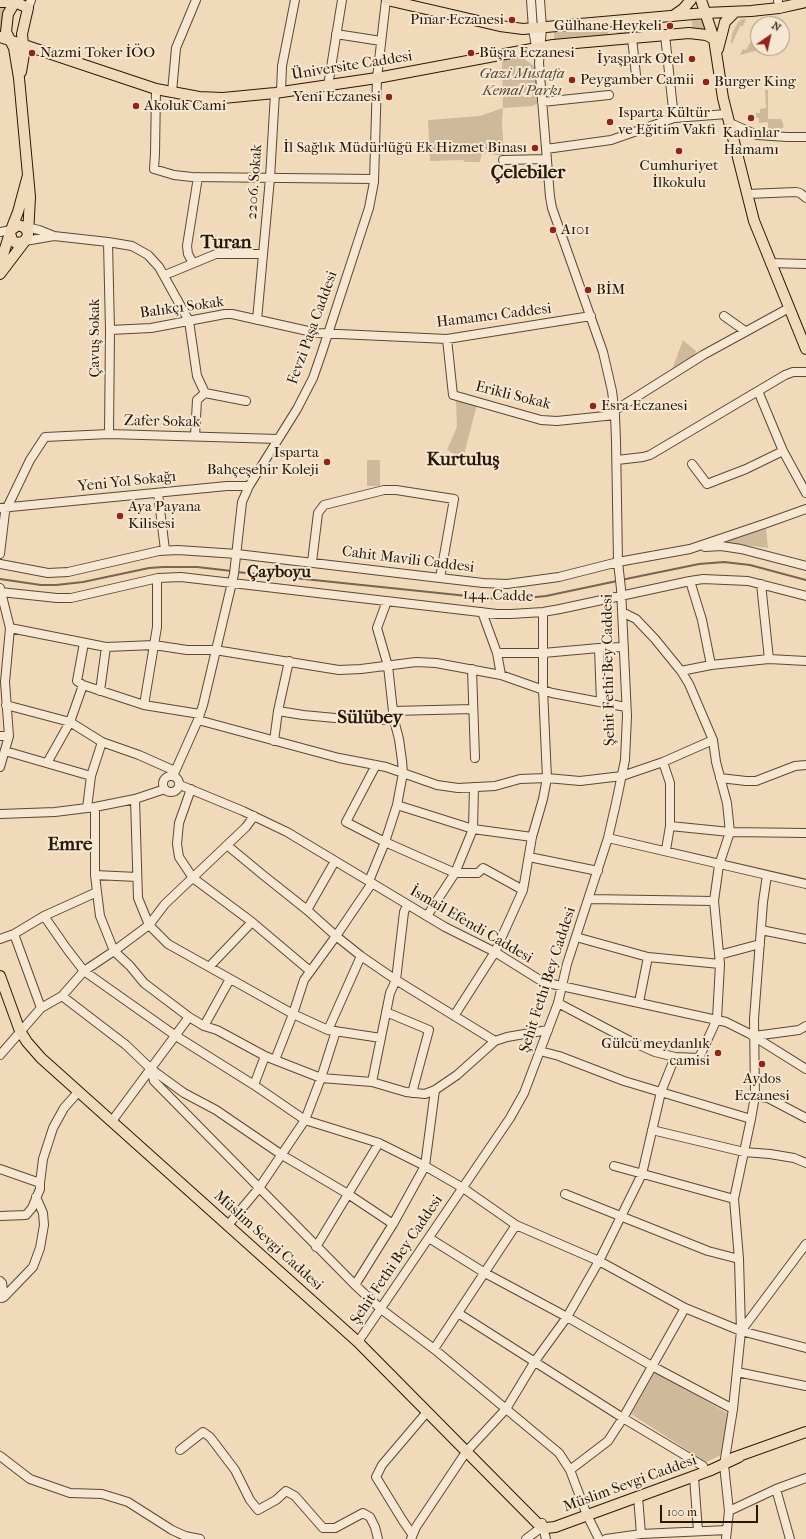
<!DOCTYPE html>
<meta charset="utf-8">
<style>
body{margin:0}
#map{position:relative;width:806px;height:1539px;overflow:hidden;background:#f1dab9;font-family:"IM FELL French Canon",serif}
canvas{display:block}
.north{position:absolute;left:750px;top:16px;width:40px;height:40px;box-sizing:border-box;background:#f6e7d2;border:1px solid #a39582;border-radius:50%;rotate:34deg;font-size:11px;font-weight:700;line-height:16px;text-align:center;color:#261909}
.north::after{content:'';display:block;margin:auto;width:14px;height:18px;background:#8f2418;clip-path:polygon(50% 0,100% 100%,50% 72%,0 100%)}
.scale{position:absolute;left:660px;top:1505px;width:98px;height:18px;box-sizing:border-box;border:2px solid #261909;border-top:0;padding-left:5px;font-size:12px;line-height:14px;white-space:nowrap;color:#261909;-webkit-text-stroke:3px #f6e7d2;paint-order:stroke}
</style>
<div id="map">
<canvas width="806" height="1539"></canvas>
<div class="north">N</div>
<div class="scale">100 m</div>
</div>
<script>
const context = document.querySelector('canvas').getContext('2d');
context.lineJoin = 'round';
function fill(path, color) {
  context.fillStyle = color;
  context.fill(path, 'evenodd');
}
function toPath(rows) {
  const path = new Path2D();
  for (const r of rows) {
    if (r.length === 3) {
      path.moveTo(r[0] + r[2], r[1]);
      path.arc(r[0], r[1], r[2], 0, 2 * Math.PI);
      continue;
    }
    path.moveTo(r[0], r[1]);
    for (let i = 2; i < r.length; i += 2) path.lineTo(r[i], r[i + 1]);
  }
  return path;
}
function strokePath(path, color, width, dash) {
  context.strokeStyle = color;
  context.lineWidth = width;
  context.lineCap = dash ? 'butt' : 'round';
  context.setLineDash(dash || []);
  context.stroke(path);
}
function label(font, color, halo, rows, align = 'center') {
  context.font = font + ' "IM FELL French Canon",serif';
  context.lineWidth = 4;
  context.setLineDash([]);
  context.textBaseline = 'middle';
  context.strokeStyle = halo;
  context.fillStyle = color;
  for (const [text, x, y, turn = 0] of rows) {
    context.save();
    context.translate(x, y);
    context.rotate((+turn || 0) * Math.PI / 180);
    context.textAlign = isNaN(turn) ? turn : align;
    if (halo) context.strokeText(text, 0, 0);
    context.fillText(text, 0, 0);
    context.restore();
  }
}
fill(toPath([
 [0,5,8,5,3,33,0,33],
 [701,18,706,32,692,30,692,19],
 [742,19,746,19,743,26,740,26,732,44,731,43,732,34,738,22],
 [662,23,663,31,617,35,616,27],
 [606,27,608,28,608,36,554,41,554,32],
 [758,29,758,48,760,48,759,50,740,55,743,49,746,50],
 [519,55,538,69,542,102,532,106,503,108,502,123,504,156,482,153,480,162,465,162,463,160,430,161,428,120,480,116,503,108,502,60],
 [765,90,768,90,768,119,781,119,784,127,778,130,768,131,768,122,759,123,759,118,756,118,756,113,760,113,760,109,766,108],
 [683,340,696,351,694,356,672,370],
 [456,399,477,405,463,458,447,450,457,427],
 [367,460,380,460,380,486,367,486],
 [766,529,768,548,723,542],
 [655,1372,727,1413,723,1454,706,1462,631,1414]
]), '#ceb99b');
strokePath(toPath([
 [237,572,506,600,546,596,617,581],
 [0,579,41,585,56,585,83,582,149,568,163,567,197,567,232,571],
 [621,580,699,564,724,562,750,565,806,580]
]), '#76654f', 2);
const minor = toPath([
 [531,0,533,29,537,53],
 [778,0,778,1],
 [28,8,31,0],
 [336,34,381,41],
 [665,35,674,118],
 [632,38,636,75],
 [328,86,342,0],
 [156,89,155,154,154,169,174,175,192,177,374,179],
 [172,92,176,48,196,0],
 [281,92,282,66,295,0],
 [542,102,609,95],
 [730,123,757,135,787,137,806,137],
 [546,149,611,140,674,118,727,114],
 [503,160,547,159],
 [747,194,796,192,800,193,806,198],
 [22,226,39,230,54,236,25,241],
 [0,232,11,230],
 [54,236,108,242,132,246,148,255,159,267,189,321,197,376,205,393,197,400,195,436],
 [108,242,110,330,109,434],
 [193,263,188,254,187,246,198,177],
 [770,263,806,264],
 [165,275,216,254,263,254],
 [724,316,745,331],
 [257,320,270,178,275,93],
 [110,330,151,328,225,314,232,314,317,333,447,339,591,316],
 [447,339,453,395,541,420,557,421,615,415],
 [758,391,783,451,806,493],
 [205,393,246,401],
 [614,411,703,355,789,308],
 [617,460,643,457,650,455,785,375,793,372,806,372],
 [692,464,707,484,746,469,783,451],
 [158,493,165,550],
 [0,508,227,486,249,486],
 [705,547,721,546,741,549,806,566],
 [0,554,5,512,30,460,45,437,109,434,278,439],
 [312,562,318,513,324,505,384,490,396,490,454,499,440,578],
 [0,564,48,573,68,572,159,551,178,550,237,554,440,578,483,583,507,584,559,577,618,562,690,549,764,524,806,509],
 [690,581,702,620,711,665],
 [761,584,769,659],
 [0,592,57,598,71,598,158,578,181,577,497,614,511,614,543,612,560,609,690,581,703,579,748,581,806,596],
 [482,612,497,653,501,675],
 [10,628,106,647,154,645,187,650,215,650,339,670,361,669,416,662,436,663,501,675,552,693,626,707],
 [84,643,77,681,83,685,144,705,200,714],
 [599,648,601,702],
 [497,653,543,653,599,648,624,647],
 [472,669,475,758],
 [681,671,711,665,769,659,806,661],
 [100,691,106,647],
 [6,705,70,722,102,742,139,755,175,771],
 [144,705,157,627,157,579],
 [278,711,303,715,346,719,394,720],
 [393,711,473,709],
 [198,720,339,758,386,767,437,785,458,788,495,786,520,779,547,778,580,781,622,776,663,762,713,740],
 [0,736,9,736],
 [274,741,278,711,289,661],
 [5,751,91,776],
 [663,762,670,783,670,826,666,850],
 [47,763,70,722,83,685],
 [376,765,346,822,385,842,455,873,478,873,483,868,523,890],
 [0,767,9,736,5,682,10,628,0,588],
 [171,784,8],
 [173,776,198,720,203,705,234,574,242,502,249,486,297,409,313,378,322,352,369,208,374,182,377,78,386,0],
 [720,778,746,781,756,781,795,766,806,765],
 [180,785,243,811,287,832,445,927,495,952,543,982,726,1022,750,1034,806,1069],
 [191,789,179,823,177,844,179,857,193,878,252,922,310,971],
 [135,799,138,898,149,925,168,944,293,1014,328,1030,381,1038],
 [397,805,473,829,532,837],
 [95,807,95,875,97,892,100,916,114,951,130,966,144,983,189,1017,204,1026,217,1030,265,1056],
 [87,808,91,776,102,742],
 [0,814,55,812,95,807,135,799,165,789],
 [670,826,730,832,806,833],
 [608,838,806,884],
 [228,846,263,875,307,910,336,936,361,956,396,980,495,1041],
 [529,857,598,871],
 [95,875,137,877],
 [369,881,385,842,397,805,403,773,402,761,399,739,394,720,388,666,377,628,387,601],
 [589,899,714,901],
 [307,910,335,861],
 [44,916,67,949,84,971,176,1036,254,1085,305,1120,379,1143,425,1166,463,1188,516,1225,599,1261,685,1308,741,1331,806,1348],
 [427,916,455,873,473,829,474,787],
 [761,930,806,939],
 [14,934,41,1008],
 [576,937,648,957,720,964],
 [0,939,14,934,44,916,97,892],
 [719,955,760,944],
 [210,966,252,922],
 [62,996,126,1045,151,1069,184,1093,216,1110,282,1155,348,1194,393,1224],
 [639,1002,648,957],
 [558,1003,630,1041,655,1052,675,1057,699,1058,717,1019,720,964,714,901,719,865,730,832,727,803,716,762,713,740,689,684,681,671,655,639,636,619,622,612],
 [386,1012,429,1030,412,1093],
 [454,1016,495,952,523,890,532,837,543,799,547,778,543,689,543,612],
 [204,1026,230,979],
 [328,1030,361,956],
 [754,1036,799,1030,806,1026],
 [540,1051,559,1056,624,1081,751,1119],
 [0,1055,41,1008,62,996,84,971,114,951,149,925,165,904,246,827,254,816],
 [275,1060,321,1078,372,1082,406,1092,425,1094,435,1090,457,1075,495,1041,507,1037,548,1030],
 [151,1069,154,1081,355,1285,381,1309,434,1349,559,1453,570,1470,587,1515,599,1539],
 [372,1082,390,993,396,980,404,912,407,905],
 [254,1085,265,1056,275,1060,293,1014,304,980,336,936,372,883],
 [755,1096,768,1098,806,1118],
 [112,1121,189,1017],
 [652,1130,744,1152,770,1154,794,1158,806,1163],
 [614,1166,734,1199],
 [0,1169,40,1183,40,1189,32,1208,26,1215,0,1216],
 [40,1183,43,1159,53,1128,64,1108,79,1091],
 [565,1194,708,1251,739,1259],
 [228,1225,259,1188,305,1120,321,1078,336,1031],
 [429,1238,485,1273,567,1317,652,1366,733,1409],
 [316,1247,379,1143],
 [0,1281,2,1283,4,1297,2,1298],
 [355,1285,393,1224,425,1166,435,1090],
 [4,1297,33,1267,40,1248,44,1225,43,1213,36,1197],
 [458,1313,623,1418,703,1466],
 [741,1331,806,1244],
 [358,1342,510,1118,524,1093,558,1003,567,964,608,838,616,803,625,760,627,716,621,589,618,562,616,441,615,415,612,391,603,352,552,208,550,197,539,63,542,28,540,0],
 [434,1349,516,1225],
 [737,1372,806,1386],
 [180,1450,203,1432,210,1437,235,1470,250,1500,258,1510,276,1500,286,1491,295,1496,323,1528,335,1528,363,1513,370,1517,375,1527,378,1539],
 [0,1456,30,1479,70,1493,102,1494,128,1502,172,1530,185,1536,200,1539],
 [570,1470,608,1441,623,1418,685,1308],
 [694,1477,698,1531],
 [776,1489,790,1539],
 [638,1497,641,1534],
 [729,1511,776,1489,806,1478],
 [542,1523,546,1539],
 [412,1534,403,1521,376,1477,382,1465,427,1412],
 [411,1539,416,1527,466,1452,506,1409,535,1361,567,1317,599,1261,642,1174,661,1092,675,1057],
 [526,1539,542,1527],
 [606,1539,641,1534,727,1530],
 [726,1539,729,1511,724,1465,733,1409,741,1331,739,1259,734,1199,751,1119,755,1096,754,1019,763,902,767,875]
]);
const major = toPath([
 [387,0,500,26,523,29,705,13,751,11,779,8,806,2],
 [701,0,714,39,723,98,754,221,806,349],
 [0,2,15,2,28,8,22,34,24,54,21,72],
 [15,2,8,14,6,32,14,48,19,78,28,175],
 [673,16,683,9,691,0],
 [0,37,156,89,199,97,223,98,275,93,377,78,553,45,689,33,706,35,714,39],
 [718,49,725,22,735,12],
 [11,230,18,225,24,227,28,232,27,238,23,242,16,243,12,240,10,233,11,230,14,222,18,212,28,175,30,197,28,235],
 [0,264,10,233],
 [0,274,25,241],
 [0,976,20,1031,27,1042,41,1058,358,1342,538,1524,546,1528,555,1527,711,1470,739,1457],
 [733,1458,806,1432]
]);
strokePath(minor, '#594935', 10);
strokePath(major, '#261909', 12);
strokePath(minor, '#f6e7d2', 8);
strokePath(major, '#f1dab9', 10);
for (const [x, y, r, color] of [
 [512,20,4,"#8f2418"],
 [670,26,4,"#8f2418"],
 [32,53,4,"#8f2418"],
 [471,53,4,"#8f2418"],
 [692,59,4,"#8f2418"],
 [572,80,4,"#8f2418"],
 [706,82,4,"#8f2418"],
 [389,97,4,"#8f2418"],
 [136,106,4,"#8f2418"],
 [751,118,4,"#8f2418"],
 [610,122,4,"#8f2418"],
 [535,148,4,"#8f2418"],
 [679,151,4,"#8f2418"],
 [553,230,4,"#8f2418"],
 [588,290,4,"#8f2418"],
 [593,406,4,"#8f2418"],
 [327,462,4,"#8f2418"],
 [120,516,4,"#8f2418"],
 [718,1053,4,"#8f2418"],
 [762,1064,4,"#8f2418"]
]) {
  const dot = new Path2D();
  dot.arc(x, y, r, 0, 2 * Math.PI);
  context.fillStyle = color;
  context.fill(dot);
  strokePath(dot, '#f6e7d2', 1.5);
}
label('15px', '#261909', '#f6e7d2', [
 ["Pınar Eczanesi",504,20,"right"],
 ["Gülhane Heykeli",662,26,"right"],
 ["Nazmi Toker İÖO",40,53],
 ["Büşra Eczanesi",479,53],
 ["İyaşpark Otel",684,59,"right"],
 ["Peygamber Camii",580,80],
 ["Burger King",714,82],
 ["Yeni Eczanesi",381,97,"right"],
 ["Akoluk Cami",144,106],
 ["Isparta Kültür",618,113],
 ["ve Eğitim Vakfı",618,130],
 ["Kadınlar",751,133,"center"],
 ["Hamamı",751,150,"center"],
 ["İl Sağlık Müdürlüğü Ek Hizmet Binası",527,148,"right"],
 ["Cumhuriyet",679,166,"center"],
 ["İlkokulu",679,183,"center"],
 ["A101",561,230],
 ["BİM",596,290],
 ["Esra Eczanesi",601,406],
 ["Isparta",319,453,"right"],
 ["Bahçeşehir Koleji",319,470,"right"],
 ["Aya Payana",128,507],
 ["Kilisesi",128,524],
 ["Gülcü meydanlık",710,1044,"right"],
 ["camisi",710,1061,"right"],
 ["Aydos",762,1079,"center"],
 ["Eczanesi",762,1096,"center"]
], 'left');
label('15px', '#261909', '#f6e7d2', [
 ["Üniversite Caddesi",352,66,-9],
 ["2206. Sokak",255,182,-86],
 ["Balıkçı Sokak",182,308,-8],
 ["Hamamcı Caddesi",494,316,-7],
 ["Fevzi Paşa Caddesi",313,328,-70],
 ["Çavuş Sokak",95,338,-90],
 ["Erikli Sokak",513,396,14],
 ["Zafer Sokak",162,422,1],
 ["Yeni Yol Sokağı",127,482,-6],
 ["Cahit Mavili Caddesi",408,560,7],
 ["144. Cadde",498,596,2],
 ["Şehit Fethi Bey Caddesi",609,670,-91],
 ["İsmail Efendi Caddesi",471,925,30],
 ["Şehit Fethi Bey Caddesi",548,980,-72],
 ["Müslim Sevgi Caddesi",268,1241,42],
 ["Şehit Fethi Bey Caddesi",397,1260,-56],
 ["Müslim Sevgi Caddesi",630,1484,-20]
]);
label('italic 15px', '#584935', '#f6e7d2', [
 ["Gazi Mustafa",522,74],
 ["Kemal Parkı",522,91]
]);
label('bold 17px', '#261909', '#f6e7d2', [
 ["Çayboyu",279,573]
]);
label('bold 19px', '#261909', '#f6e7d2', [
 ["Çelebiler",528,173],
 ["Turan",226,243],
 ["Kurtuluş",463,460],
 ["Sülübey",370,718],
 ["Emre",70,845]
]);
</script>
